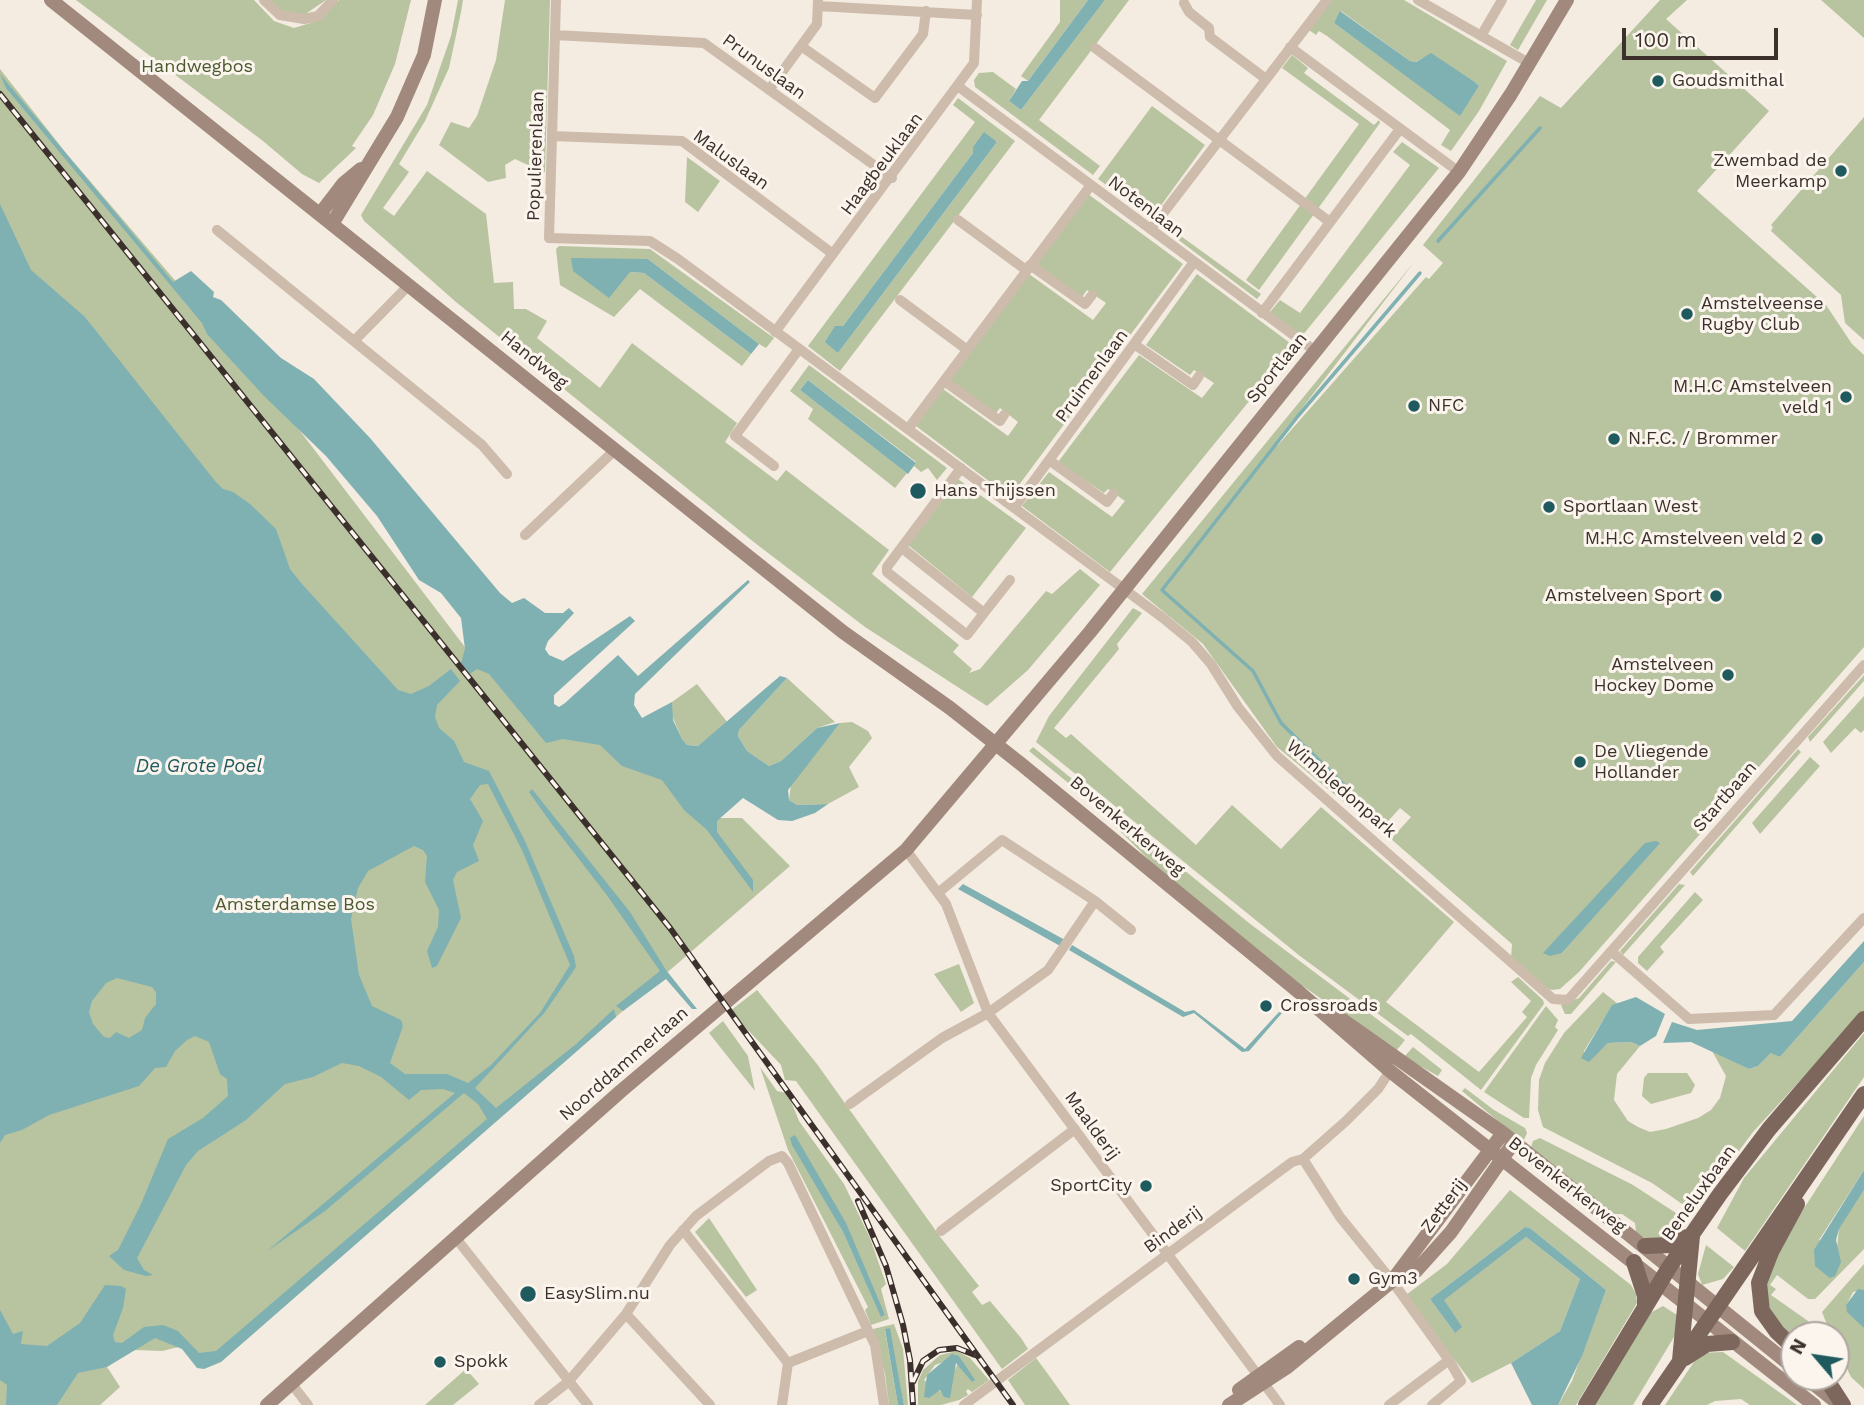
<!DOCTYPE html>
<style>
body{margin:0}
#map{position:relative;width:1864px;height:1405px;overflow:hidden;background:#f4ebe1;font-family:"Work Sans",sans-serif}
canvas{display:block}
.north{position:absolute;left:1780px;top:1321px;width:70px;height:70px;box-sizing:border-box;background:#fbf5ee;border:2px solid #aea6a0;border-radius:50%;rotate:299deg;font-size:19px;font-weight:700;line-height:28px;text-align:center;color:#3b302b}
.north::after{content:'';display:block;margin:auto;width:24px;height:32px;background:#1f5a5e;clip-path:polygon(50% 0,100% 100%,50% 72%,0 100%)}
.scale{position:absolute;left:1622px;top:28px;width:156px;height:32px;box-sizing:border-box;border:4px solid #3b302b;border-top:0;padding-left:9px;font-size:21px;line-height:24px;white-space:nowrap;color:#3b302b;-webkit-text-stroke:5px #fbf5ee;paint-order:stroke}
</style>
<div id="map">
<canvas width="1864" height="1405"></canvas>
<div class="north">N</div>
<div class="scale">100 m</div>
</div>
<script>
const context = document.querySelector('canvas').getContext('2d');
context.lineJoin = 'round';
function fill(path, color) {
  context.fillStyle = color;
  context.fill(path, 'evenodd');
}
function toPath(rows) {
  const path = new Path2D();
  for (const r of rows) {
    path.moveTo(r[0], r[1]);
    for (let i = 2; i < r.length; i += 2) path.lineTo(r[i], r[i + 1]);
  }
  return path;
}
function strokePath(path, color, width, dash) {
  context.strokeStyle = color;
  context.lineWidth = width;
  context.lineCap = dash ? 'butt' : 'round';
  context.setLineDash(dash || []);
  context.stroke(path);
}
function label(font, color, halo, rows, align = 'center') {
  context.font = font + ' "Work Sans",sans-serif';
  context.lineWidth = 6;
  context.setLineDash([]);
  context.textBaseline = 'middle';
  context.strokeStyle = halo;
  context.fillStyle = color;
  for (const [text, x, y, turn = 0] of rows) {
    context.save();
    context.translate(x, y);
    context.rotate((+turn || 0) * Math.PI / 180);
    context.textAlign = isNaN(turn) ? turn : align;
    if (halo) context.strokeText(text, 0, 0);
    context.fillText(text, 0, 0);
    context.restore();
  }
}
fill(toPath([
 [76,0,254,0,274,21,294,28,320,20,339,0,411,0,395,64,373,115,352,146,356,148,319,183,302,174,263,141],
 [269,0,326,0,304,15,287,15],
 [458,0,463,0,461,12,449,68,425,121,399,164,409,172,383,208,394,216,427,171,486,214,494,283,513,282,514,309,526,309,547,321,537,338,600,388,632,343,737,423,725,442,777,481,786,470,889,550,872,574,959,645,953,652,972,669,969,673,980,669,1046,591,1052,594,1080,569,1100,585,1028,670,987,706,865,627,755,543,456,302,364,221,361,215,427,105,451,36],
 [505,0,550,0,545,172,529,178,528,165,515,159,505,165,506,178,488,182,439,145,451,122,469,128,477,116,496,60],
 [1060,0,1088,0,1028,81,1021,76,1060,22],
 [1105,0,1129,0,1039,120,1100,166,1093,175,975,87,974,80,979,73,993,72,1016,89,1009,101,1021,110],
 [1332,0,1404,0,1507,61,1479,111,1451,151,1441,145,1450,130,1327,36,1319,31,1316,35,1309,30],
 [1341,11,1410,61,1415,62,1431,54,1475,82,1479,86,1460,115,1334,23],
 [1536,0,1547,0,1518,50,1510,45],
 [1660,0,1687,0,1666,19,1769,111,1697,191,1826,305,1852,344,1864,355,1864,647,1579,972,1560,989,1552,990,1544,987,1511,959,1512,944,1391,839,1411,817,1400,808,1379,831,1277,747,1203,644,1142,594,1415,261,1277,441,1277,446,1426,277,1429,279,1443,263,1423,245,1540,96,1561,108],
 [1659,843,1562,953,1543,952,1548,951],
 [1821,0,1864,0,1864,38],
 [1292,55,1308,68,1304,73,1374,125,1379,120,1380,123,1259,290,1246,280,1359,124,1282,68],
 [0,69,66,153,268,389,471,655,477,669,484,669,563,739,607,737,677,787,702,818,742,818,790,866,519,1101,201,1368,187,1345,162,1351,135,1350,98,1364,96,1368,107,1367,120,1387,100,1405,0,1405],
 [958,98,1015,141,840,371,808,346,975,122,953,105],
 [997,141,997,142,838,353,835,326,843,326,973,153,973,147],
 [1152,106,1205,145,1154,215,1149,216,1098,179],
 [1864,117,1864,340,1845,323,1841,295,1771,231,1773,227,1771,225],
 [1402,142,1439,168,1302,336,1270,312,1280,300,1300,313,1410,165,1393,152],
 [687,157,720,181,698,212,685,202],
 [1088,194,1183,264,1010,497,916,426,943,389,1008,436,1018,422,1000,408,996,413,950,380,1029,274,1093,320,1106,303,1087,290,1082,297,1036,264],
 [1171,229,1261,294,1257,299,1168,232],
 [559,246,650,249,774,338,766,348,759,344,648,259,630,272,644,273,751,354,742,366,640,289,614,317,560,285,556,249],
 [1197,274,1294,346,1110,572,1022,506,1049,472,1112,517,1125,501,1108,489,1104,493,1058,462,1139,355,1202,398,1214,383,1194,370,1190,375,1146,345],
 [809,365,947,468,937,480,928,468,921,472,914,466,916,462,808,380,800,390,907,473,895,488,808,419,813,409,790,391],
 [958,479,1026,528,972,597,908,545],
 [1133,608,1142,613,1117,644,1119,649,1054,728,1066,738,1071,734,1196,845,1232,805,1281,849,1321,807,1454,922,1386,1002,1479,1072,1527,1017,1522,1012,1531,1001,1511,982,1518,977,1543,1000,1544,1004,1481,1090,1411,1034,1408,1036,1300,956,1036,742,1049,716],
 [1864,675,1864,681,1810,742,1808,737],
 [787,678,835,722,817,728,781,761,769,766,747,751,738,736,739,730],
 [697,684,728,723,698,746,687,745,682,739,670,711,672,702],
 [1864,696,1864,730,1861,733,1855,728,1831,753,1823,742],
 [852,722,868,731,872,738,849,767,859,787,828,804,797,805,789,800,791,784,840,723],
 [1033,747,1249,923,1405,1040,1396,1051,1300,984,1168,879,1088,799,1029,751],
 [1798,749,1801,752,1693,876,1690,872],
 [1810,757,1820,766,1760,834,1752,823],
 [1679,884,1685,885,1623,955,1620,951],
 [1695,892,1703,900,1660,947,1664,952,1647,971,1638,963,1638,957],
 [1611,961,1616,962,1571,1014,1565,1014,1561,1005,1579,998],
 [1864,962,1864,1011,1753,1132,1675,1237,1649,1241,1636,1232,1635,1223,1622,1214,1613,1214,1531,1147,1533,1141,1540,1138,1633,1185,1679,1215,1685,1206,1652,1183,1543,1127,1538,1110,1539,1080,1545,1063,1564,1033,1603,992,1618,1004,1612,1006,1584,1051,1589,1061,1608,1043,1631,1042,1640,1046,1617,1074,1614,1100,1628,1121,1638,1127,1650,1132,1666,1129,1698,1118,1711,1110,1720,1098,1726,1076,1712,1051,1749,1069,1758,1066,1772,1052,1780,1057],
 [959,964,974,1003,961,1012,934,974],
 [757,990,817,1064,941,1238,979,1286,972,1292,982,1305,990,1301,1021,1338,1028,1349,1002,1369,796,1081,785,1080,781,1065,730,1011],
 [1546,1006,1558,1020,1555,1027,1558,1030,1536,1065,1531,1078,1529,1118,1524,1118,1484,1092],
 [723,1021,748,1056,755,1091,709,1033],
 [1864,1033,1864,1077,1745,1251,1717,1228,1744,1178],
 [1413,1047,1442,1070,1438,1076,1404,1057],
 [760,1067,777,1091,786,1093,791,1101,799,1121,844,1184,870,1238,886,1284,881,1289,889,1319,871,1325,865,1310,868,1307,788,1150],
 [795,1136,798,1141,885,1315,881,1316,843,1232,795,1146,792,1137],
 [1648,1073,1687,1073,1695,1085,1691,1093,1651,1104,1642,1096,1644,1078],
 [1465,1088,1494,1110,1525,1128,1527,1133,1523,1142,1462,1091],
 [1864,1116,1864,1170,1819,1240,1837,1249,1839,1228,1864,1190,1864,1249,1815,1299,1808,1299,1777,1275,1770,1285,1776,1289,1771,1295,1808,1321,1820,1335,1794,1335,1794,1340,1772,1319,1765,1286,1782,1242],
 [1510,1190,1631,1285,1636,1294,1637,1303,1576,1405,1558,1405,1572,1381,1606,1290,1530,1228,1525,1227,1430,1299,1455,1333,1443,1300,1526,1237,1580,1279,1560,1331,1511,1363,1472,1383,1406,1295,1447,1264],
 [709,1218,757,1290,746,1297,695,1232],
 [1706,1245,1734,1267,1723,1279,1702,1285,1698,1274],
 [1864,1264,1864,1290,1853,1292,1846,1306,1864,1328,1864,1389,1851,1377,1836,1346,1836,1335,1831,1335,1822,1312],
 [1663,1306,1677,1315,1677,1332,1633,1405,1593,1405,1648,1314],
 [894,1324,903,1349,908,1405,904,1405,889,1328,885,1330,898,1405,889,1405,885,1374,873,1329],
 [957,1351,970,1358,989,1380,972,1392,968,1389,966,1391,968,1395,959,1400,941,1405,918,1405,918,1381,923,1370,940,1355],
 [959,1356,972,1382,958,1363,944,1394,924,1380,935,1365],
 [1723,1352,1797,1405,1750,1405,1741,1399,1715,1401,1707,1405,1665,1405,1700,1353],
 [1036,1358,1045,1370,1070,1405,1025,1405,1008,1380],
 [466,1369,479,1384,453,1405,425,1405]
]), '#b8c4a0');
fill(toPath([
 [1088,0,1105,0,1021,110,1009,101,1022,81,1028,81],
 [1340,11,1410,61,1416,62,1431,53,1475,82,1479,86,1460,116,1334,23],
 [0,74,173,282,191,271,214,292,213,297,221,300,281,358,314,379,370,438,500,593,512,603,524,598,545,613,563,613,569,608,574,613,548,641,545,649,549,655,563,661,630,616,635,621,554,695,554,704,559,707,565,703,618,655,638,676,748,580,750,582,635,694,634,705,642,718,672,702,673,720,682,739,687,745,698,746,780,676,787,678,739,730,738,736,747,751,769,766,781,761,817,728,840,723,788,790,789,800,797,805,828,804,815,813,792,821,778,820,743,798,717,821,717,832,753,880,753,892,707,830,684,810,662,780,622,766,600,745,563,739,546,743,489,674,477,669,470,674,461,663,465,649,461,618,441,593,419,580,377,516,326,456,264,396,207,334,202,323,6,88],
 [984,132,997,142,838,353,825,342,835,326,843,326,973,153,973,147],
 [0,204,31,270,85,317,215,481,223,489,233,492,250,504,276,529,290,569,302,584,398,690,411,694,429,686,451,669,460,681,437,705,435,717,439,728,454,741,464,762,489,771,525,841,574,956,576,967,545,1012,475,1088,496,1108,575,1045,614,1009,616,1017,221,1362,204,1369,197,1368,182,1349,155,1338,107,1367,78,1373,57,1405,6,1405,7,1385,0,1380,0,1310,13,1334,23,1331,21,1344,47,1346,80,1323,105,1285,121,1286,126,1289,123,1308,113,1335,115,1342,122,1343,144,1327,163,1325,178,1331,199,1353,216,1351,487,1119,478,1104,464,1093,325,1211,266,1252,455,1093,443,1089,421,1090,409,1100,381,1077,359,1066,342,1063,313,1077,285,1084,246,1120,198,1151,186,1165,137,1258,144,1270,153,1275,146,1276,124,1270,109,1256,118,1250,141,1204,168,1139,203,1118,228,1096,227,1079,220,1074,209,1042,195,1036,187,1040,175,1051,166,1067,155,1068,139,1086,49,1115,22,1130,5,1135,0,1143],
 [488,784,522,850,570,965,540,1013,491,1065,468,1083,447,1074,405,1074,390,1063,403,1026,401,1020,372,1006,359,975,351,919,358,888,368,871,414,846,423,850,427,856,425,882,439,910,438,927,427,951,432,968,437,966,461,918,453,880,457,872,479,861,473,845,483,821,470,799,480,785],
 [117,978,152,987,156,992,156,1004,145,1018,142,1030,129,1038,116,1032,110,1038,104,1037,93,1024,89,1012,92,1001,106,983],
 [571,258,648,259,759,344,751,354,644,273,630,272,609,298,573,271],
 [808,380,916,463,908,474,800,390],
 [532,789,630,912,666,970,697,1009,692,1009,666,979,623,1011,616,1006,660,971,606,894,551,823,529,792],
 [1656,841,1660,843,1562,953,1550,956,1543,953,1645,843],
 [963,884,1065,940,1062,947,958,889],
 [1864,941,1864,962,1780,1057,1771,1053,1758,1066,1749,1069,1691,1042,1663,1043,1672,1022,1697,1030,1792,1021],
 [1072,945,1185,1012,1194,1010,1245,1049,1279,1012,1282,1013,1249,1051,1242,1052,1194,1013,1183,1017,1069,950],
 [1636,997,1665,1014,1656,1036,1640,1046,1631,1042,1608,1043,1589,1062,1581,1058,1612,1005],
 [795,1135,846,1223,885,1315,881,1317,843,1232,792,1145,790,1138],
 [1864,1170,1864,1190,1839,1229,1836,1240,1841,1262,1835,1276,1830,1278,1815,1266,1814,1250],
 [1525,1227,1530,1228,1606,1290,1582,1356,1558,1405,1532,1405,1511,1363,1560,1331,1580,1279,1526,1237,1444,1300,1462,1327,1455,1333,1430,1299],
 [1858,1289,1864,1290,1864,1328,1847,1312,1846,1305],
 [890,1328,896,1362,904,1405,898,1405,885,1329],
 [952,1354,959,1356,975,1380,972,1382,956,1363,950,1398,944,1397,940,1390,929,1398,924,1397,927,1375]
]), '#7fb0b2');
strokePath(toPath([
 [1438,241,1540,128],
 [1379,819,1281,723,1253,671,1162,590,1298,416,1420,273]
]), '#7fb0b2', 3.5);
strokePath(toPath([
 [264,0,280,15,304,19,318,16,333,0],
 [556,0,549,238,650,241,678,259,1163,618,1192,642,1211,664,1238,707,1277,756,1553,999,1568,1000,1864,665],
 [1418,0,1529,63],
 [1184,3,1189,12,1209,28,1210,37,1266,79],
 [818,6,977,15],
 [555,35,704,43,892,178],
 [1481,36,1502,0],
 [801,46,875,98,923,34,926,11],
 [1290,47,1459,172],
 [1095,48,1330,222],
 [959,87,1315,351],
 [769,90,817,24,818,1],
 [552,136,682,141,833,254],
 [958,220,1026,270],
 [1151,229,1327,0],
 [217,230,482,445,507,474],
 [1030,265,1085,304,1092,295],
 [900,300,966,349],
 [1262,313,1400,129],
 [775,332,974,63,977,0],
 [355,340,409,285],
 [1134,344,1193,385,1199,376],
 [944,381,1000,421,1004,415],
 [908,429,1091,185],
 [1049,460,1107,502,1113,494],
 [774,466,735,436,799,349],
 [1014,508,1194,262],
 [525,535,615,450],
 [902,548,984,613,967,635,887,572,887,567,961,468],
 [984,613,1010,580],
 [906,850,946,904,988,1013,1280,1405],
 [938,893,1002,840,1095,901,1131,930],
 [1611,951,1689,1019,1774,1015,1864,918],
 [850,1104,942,1038,988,1013,1048,970,1095,901],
 [1303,1159,1340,1217,1392,1281,1449,1360,1389,1405],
 [683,1230,788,1363,782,1405],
 [941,1231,1075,1129],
 [455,1237,588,1405],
 [626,1314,710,1405],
 [788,1363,868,1331],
 [291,1383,308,1405],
 [539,1405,568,1382,626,1314,670,1245,696,1216,769,1161,782,1156,788,1163,875,1345,884,1405],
 [964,1405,1292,1162,1303,1159,1346,1121,1378,1089,1390,1071],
 [1432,1405,1461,1381,1449,1360]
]), '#cdbbac', 10);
strokePath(toPath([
 [51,0,843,632,950,708,1021,764,1299,992,1390,1071,1814,1405],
 [320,214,343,184,361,169],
 [332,224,397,117,424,55,435,0],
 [1327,1009,1503,1133,1794,1368],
 [1392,1281,1503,1133],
 [1805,1377,1840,1405],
 [1239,1390,1299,1347],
 [267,1405,621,1091,906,850,1090,632,1459,172,1511,94,1567,0],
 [1229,1405,1286,1368,1392,1281,1416,1271,1451,1232,1514,1142]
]), '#a18a7d', 14);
strokePath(toPath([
 [1645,1246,1671,1245,1687,1237],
 [1634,1262,1645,1296,1645,1306],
 [1794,1348,1777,1332,1762,1311,1759,1283,1771,1252,1797,1204],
 [1685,1358,1707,1344,1732,1342],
 [1680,1360,1692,1236],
 [1825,1377,1843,1405],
 [1586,1405,1670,1266,1720,1194,1769,1129,1864,1019],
 [1650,1405,1864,1094]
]), '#7d675c', 16);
const rail = toPath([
 [0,94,670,928,1013,1405],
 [858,1201,886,1266,903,1325,910,1360,913,1405],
 [913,1382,923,1361,939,1350,957,1348,975,1355]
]);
strokePath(rail, '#3b302b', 6);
strokePath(rail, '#fbf5ee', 3.5, [10]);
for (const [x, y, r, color] of [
 [1658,81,7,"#1f5a5e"],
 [1841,171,7,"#1f5a5e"],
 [1687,314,7,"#1f5a5e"],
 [1846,397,7,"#1f5a5e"],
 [1414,406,7,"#1f5a5e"],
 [1614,439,7,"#1f5a5e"],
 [918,491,9,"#1f5a5e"],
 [1549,507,7,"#1f5a5e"],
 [1817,539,7,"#1f5a5e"],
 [1716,596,7,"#1f5a5e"],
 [1728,675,7,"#1f5a5e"],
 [1580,762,7,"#1f5a5e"],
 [1266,1006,7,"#1f5a5e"],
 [1146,1186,7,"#1f5a5e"],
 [1354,1279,7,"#1f5a5e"],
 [528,1294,9,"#1f5a5e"],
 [440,1362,7,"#1f5a5e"]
]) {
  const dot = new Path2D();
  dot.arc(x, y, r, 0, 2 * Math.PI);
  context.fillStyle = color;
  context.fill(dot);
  strokePath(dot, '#fbf5ee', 2.5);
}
label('18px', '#4a5a2e', '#fbf5ee', [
 ["Handwegbos",197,67],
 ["Amsterdamse Bos",295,905]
]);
label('18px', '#3b302b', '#fbf5ee', [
 ["Prunuslaan",764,67,36],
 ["Populierenlaan",536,156,-88],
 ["Maluslaan",731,160,36],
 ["Haagbeuklaan",882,164,-53],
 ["Notenlaan",1146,207,37],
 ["Handweg",534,360,39],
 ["Sportlaan",1277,368,-51],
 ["Pruimenlaan",1092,376,-54],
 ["Wimbledonpark",1341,789,41],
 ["Startbaan",1725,797,-49],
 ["Bovenkerkerweg",1127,826,40],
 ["Noorddammerlaan",624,1064,-41],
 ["Maalderij",1092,1126,54],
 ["Bovenkerkerweg",1567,1185,38],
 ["Beneluxbaan",1699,1193,-54],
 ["Zetterij",1444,1206,-53],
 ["Binderij",1173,1230,-36]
]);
label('18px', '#3b302b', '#fbf5ee', [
 ["Goudsmithal",1672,81],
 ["Zwembad de",1827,161,"right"],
 ["Meerkamp",1827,182,"right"],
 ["Amstelveense",1701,304],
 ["Rugby Club",1701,325],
 ["M.H.C Amstelveen",1832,387,"right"],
 ["veld 1",1832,408,"right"],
 ["NFC",1428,406],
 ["N.F.C. / Brommer",1628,439],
 ["Hans Thijssen",934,491],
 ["Sportlaan West",1563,507],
 ["M.H.C Amstelveen veld 2",1803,539,"right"],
 ["Amstelveen Sport",1702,596,"right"],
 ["Amstelveen",1714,665,"right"],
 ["Hockey Dome",1714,686,"right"],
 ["De Vliegende",1594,752],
 ["Hollander",1594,773],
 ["Crossroads",1280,1006],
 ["SportCity",1132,1186,"right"],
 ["Gym3",1368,1279],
 ["EasySlim.nu",544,1294],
 ["Spokk",454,1362]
], 'left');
label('italic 19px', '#1f5a5e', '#fbf5ee', [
 ["De Grote Poel",199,766]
]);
</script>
